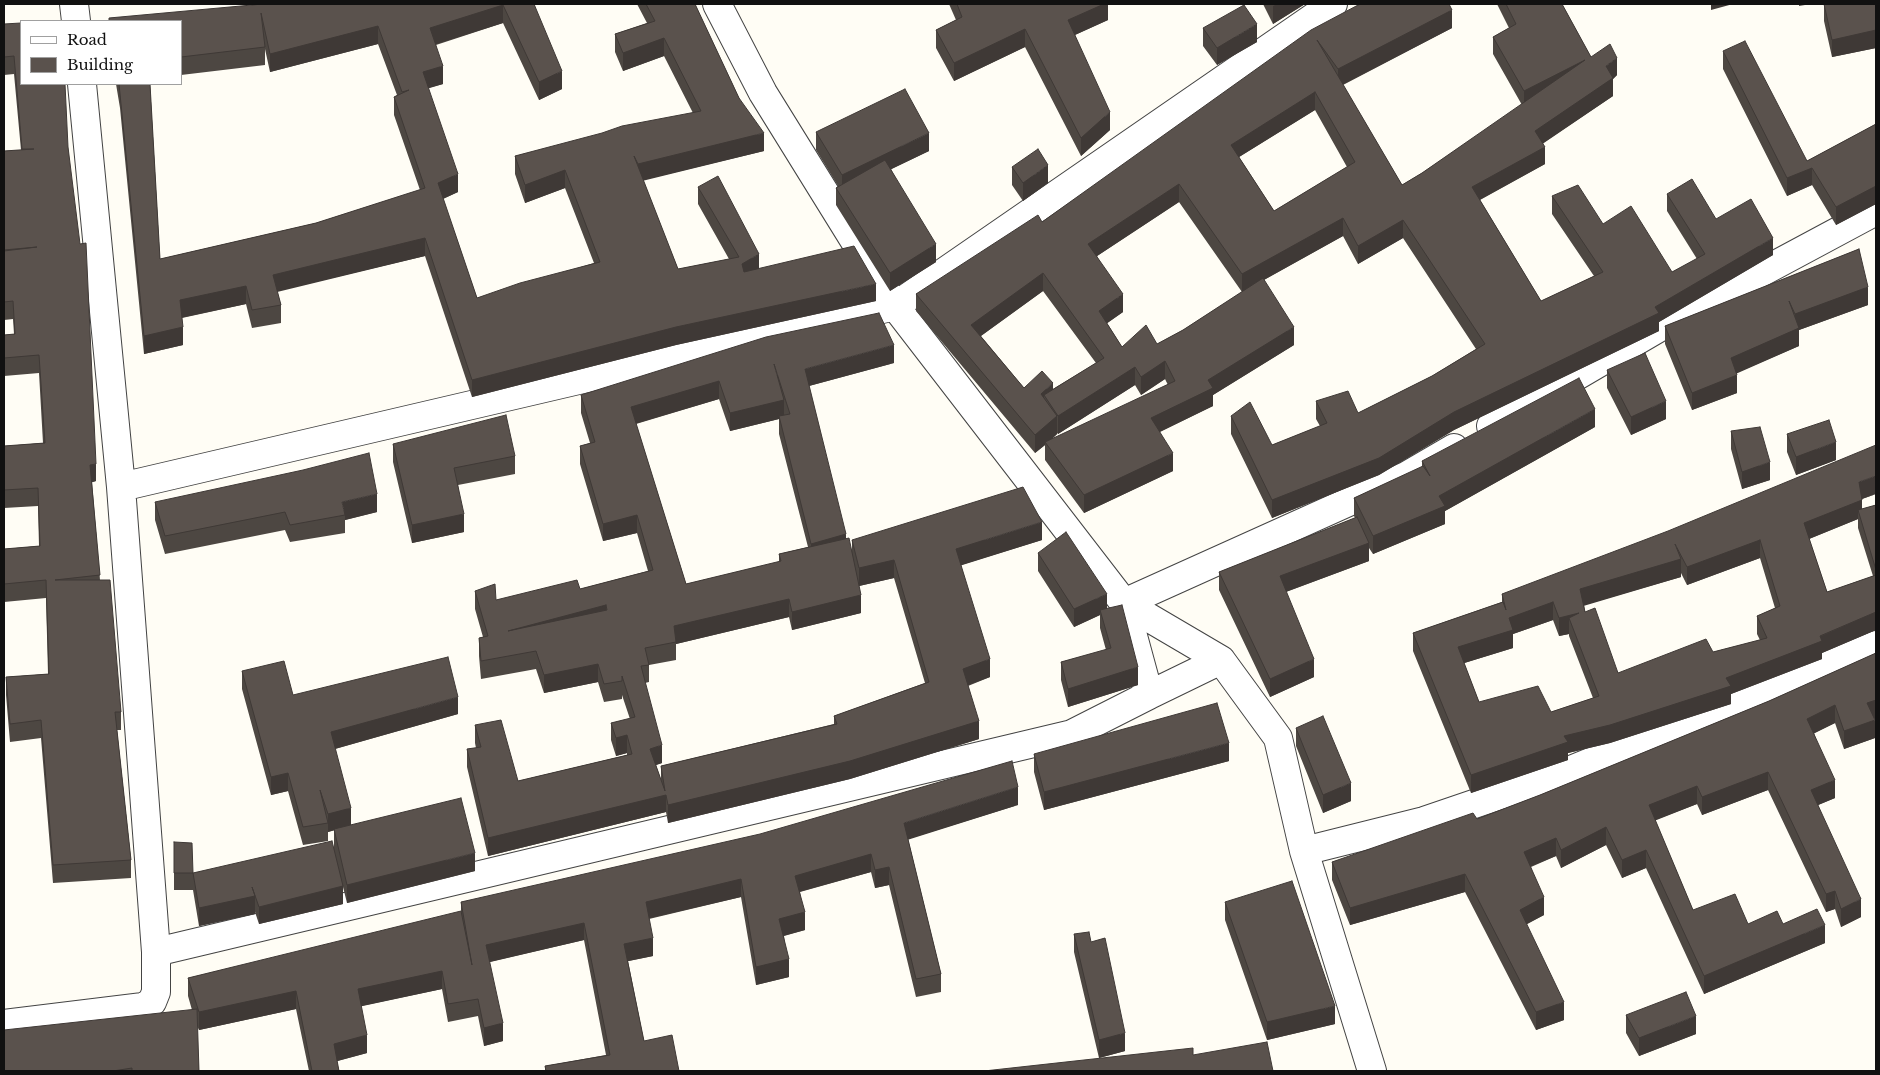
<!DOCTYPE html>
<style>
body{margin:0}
#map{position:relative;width:1880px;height:1075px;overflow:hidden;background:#fffdf5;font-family:"Libre Baskerville",serif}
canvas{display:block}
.frame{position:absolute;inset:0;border:5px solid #111;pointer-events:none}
.legend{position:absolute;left:20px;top:20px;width:162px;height:65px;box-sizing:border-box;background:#fff;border:1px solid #a0a0a0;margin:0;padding:6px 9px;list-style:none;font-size:15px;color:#111}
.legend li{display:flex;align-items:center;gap:10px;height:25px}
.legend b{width:25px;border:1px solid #a0a0a0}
</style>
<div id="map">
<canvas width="1880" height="1075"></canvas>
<div class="frame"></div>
<ul class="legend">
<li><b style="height:6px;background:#fff"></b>Road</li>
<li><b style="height:14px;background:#5a524d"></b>Building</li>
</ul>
</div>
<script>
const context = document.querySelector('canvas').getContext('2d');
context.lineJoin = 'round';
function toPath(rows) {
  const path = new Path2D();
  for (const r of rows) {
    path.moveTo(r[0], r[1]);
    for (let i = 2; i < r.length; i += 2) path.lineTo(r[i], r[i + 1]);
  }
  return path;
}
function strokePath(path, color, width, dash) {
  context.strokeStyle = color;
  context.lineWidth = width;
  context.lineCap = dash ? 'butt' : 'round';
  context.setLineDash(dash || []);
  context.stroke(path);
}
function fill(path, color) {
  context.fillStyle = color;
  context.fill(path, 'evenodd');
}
const street = toPath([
 [74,4,76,21],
 [717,4,763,93,895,306,1124,603,1221,660,1278,738,1304,851,1372,1071],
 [1491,426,1667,323,1876,211],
 [121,487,895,306,1333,4],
 [1221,660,1149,695,1124,603,1406,476,1454,448],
 [1304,851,1424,821,1559,775,1876,645],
 [156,952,1072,734,1149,695],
 [4,1024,143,1007,152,1002,156,992,156,952,121,487,82,84]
]);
strokePath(street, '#444', 30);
strokePath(street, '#fff', 28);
fill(toPath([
 [534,4,562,89,539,100,503,23,436,45,443,84,428,88,458,192,443,199,477,298,594,263,565,188,525,203,515,174,515,156,693,113,664,56,623,71,615,52,615,34,647,23,637,4,695,4,764,151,643,180,678,269,729,259,698,204,698,187,759,269,876,301,676,345,472,397,425,256,277,291,281,305,281,323,252,328,246,304,182,318,183,345,144,354,120,108,116,84,150,84,160,259,316,223,420,190,394,115,394,97,397,95,378,44,270,72,265,49,265,65,181,75,181,21,109,21,109,18],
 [949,4,1108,4,1108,20,1075,35,1110,130,1081,156,1025,47,954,81,936,48,936,30,956,20],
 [1263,4,1305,4,1273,24],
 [1360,4,1450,4,1449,4,1452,28,1343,85,1402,185,1422,173,1522,105,1493,54,1493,37,1509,28,1497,4,1562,4,1591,57,1617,75,1613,79,1613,96,1543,143,1545,164,1480,200,1541,301,1594,276,1552,214,1552,196,1603,224,1672,272,1697,259,1667,211,1667,194,1716,219,1773,255,1659,322,1659,331,1454,430,1379,475,1272,518,1231,434,1231,416,1272,445,1320,426,1316,419,1316,401,1358,413,1432,376,1476,349,1403,238,1358,264,1343,236,1264,280,1294,345,1213,395,1213,406,1160,432,1173,471,1084,513,1045,460,1045,445,1035,453,916,311,916,294,1042,222],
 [1315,110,1347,167,1274,211,1239,157],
 [1179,202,1242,292,1183,330,1157,344,1122,347,1107,323,1123,312,1097,256],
 [1043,291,1096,363,1053,389,1024,388,981,336],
 [1165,379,1168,385,1051,440,1057,434,1057,433,1058,434,1135,385,1141,395],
 [1799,4,1811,4,1799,6],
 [1824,4,1876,4,1876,48,1832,57,1824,21],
 [4,24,68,147,96,481,92,482,100,580,121,712,121,730,117,730,131,860,131,878,53,883,41,738,10,742,6,695,6,677,48,674,46,598,4,602,4,549,39,546,38,506,4,508,4,446,43,443,39,373,4,376,4,335,14,334,13,319,4,320,4,151,21,150,14,74,4,75],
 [1203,28,1257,42,1217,65,1203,46],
 [1723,51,1807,161,1876,124,1876,204,1836,225,1812,185,1787,196,1723,69],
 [816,132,929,151,891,169,936,262,890,291,836,205,836,188,838,186,816,150],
 [1012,167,1048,183,1023,201,1012,185],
 [1859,249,1868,305,1799,330,1799,346,1736,373,1737,393,1692,410,1665,344,1665,326],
 [894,363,809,386,846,539,852,551,852,540,1042,540,961,565,990,677,968,686,979,739,850,779,668,823,666,812,488,856,467,767,467,749,476,748,475,743,475,725,518,781,627,755,627,753,616,756,611,740,611,723,630,719,622,695,622,699,604,702,598,682,544,693,536,669,481,679,479,656,479,638,483,637,475,609,475,591,496,600,580,589,648,571,637,533,603,541,580,464,580,446,590,443,581,413,581,395],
 [719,399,730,431,779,419,779,434,808,547,779,554,779,562,686,584,636,424],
 [894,578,925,683,834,716,834,724,661,766,661,780,656,765,662,763,645,683,649,682,649,665,676,660,676,644,789,617,792,630,861,613,859,586],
 [1607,370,1666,419,1631,435,1607,388],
 [1595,427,1445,511,1445,524,1373,554,1369,548,1369,561,1286,592,1314,677,1270,697,1219,590,1219,572,1355,518,1354,516,1354,498,1422,467,1422,461],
 [1731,431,1770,480,1742,489,1731,449],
 [1787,434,1836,460,1796,475,1787,452],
 [393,444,515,456,515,474,458,485,464,532,412,543,393,462],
 [1876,494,1862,499,1862,509,1876,505,1876,630,1822,653,1822,659,1731,694,1731,704,1610,743,1568,753,1568,760,1471,793,1413,651,1413,633,1502,602,1502,594],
 [1858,519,1858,528,1873,576,1827,592,1809,539],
 [1760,558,1775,608,1757,616,1757,634,1760,640,1713,652,1618,673,1585,612,1584,605,1681,577,1681,573,1687,585],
 [1553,620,1559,636,1569,634,1569,636,1593,698,1551,712,1479,702,1464,663,1513,648,1513,634],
 [155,502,377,512,345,520,345,533,290,542,285,530,165,554,155,520],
 [1038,553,1107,608,1138,685,1068,707,1061,680,1061,662,1106,650,1100,628,1100,615,1074,627,1038,571],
 [1876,653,1876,718,1874,719,1875,738,1844,749,1835,723,1814,733,1835,798,1818,805,1861,917,1841,927,1835,909,1826,912,1768,790,1702,815,1697,804,1655,820,1693,910,1748,924,1783,924,1825,943,1704,994,1646,868,1622,878,1606,845,1561,868,1556,856,1531,867,1544,915,1526,924,1564,1020,1536,1030,1465,892,1350,925,1332,880,1332,862,1477,819,1540,795,1769,701],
 [242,671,293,695,458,714,335,749,351,825,475,871,347,903,343,887,343,904,259,924,255,912,255,914,199,926,193,890,174,890,174,842,193,873,334,847,334,830,328,832,328,841,303,845,288,791,271,795,242,689],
 [1296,728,1351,801,1323,813,1296,746],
 [1034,754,1229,761,1044,810,1034,772],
 [1018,805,908,839,941,974,941,992,916,997,889,885,875,888,871,872,800,892,805,930,784,936,789,977,756,985,741,897,649,919,653,956,628,961,644,1041,679,1071,545,1071,545,1066,606,1055,584,940,489,962,503,1041,484,1046,478,1016,448,1022,442,989,361,1006,367,1053,337,1061,339,1071,309,1071,296,1009,199,1030,197,1026,199,1071,4,1071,192,1010,188,996,188,978,461,914,461,902],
 [1225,902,1335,1024,1267,1040,1225,920],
 [1074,934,1091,942,1125,1051,1099,1058,1074,952],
 [1626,1015,1696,1034,1639,1056,1626,1033]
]), '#4d4742');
fill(toPath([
 [1104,4,1108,4,1108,20,1068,38,1068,20],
 [1277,4,1305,4,1273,24,1273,6],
 [1711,4,1733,4,1711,10],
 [503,5,503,23,430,46,430,28],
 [1452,10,1452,28,1338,87,1338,69],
 [1257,24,1257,42,1217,65,1217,48],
 [378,26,378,44,270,72,270,54],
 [1025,29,1025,47,954,81,954,63],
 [1876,30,1876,48,1832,57,1832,40],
 [664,38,664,56,623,71,623,53],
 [1617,58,1617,75,1613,79,1613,96,1535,149,1535,131,1606,66],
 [1585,60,1524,109,1524,91],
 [443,66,443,84,423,90,423,72],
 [562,71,562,89,539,100,539,82],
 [1315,92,1315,110,1231,162,1231,145],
 [1110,112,1110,130,1081,156,1081,138],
 [764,133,764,151,638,182,638,164],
 [929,133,929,151,842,193,842,175],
 [1545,147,1545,164,1472,204,1472,187],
 [1048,165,1048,183,1023,201,1023,183],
 [1812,168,1812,185,1787,196,1787,178],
 [565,170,565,188,525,203,525,185],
 [458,174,458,192,438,201,438,183],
 [1179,184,1179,202,1088,262,1088,244],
 [1876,186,1876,204,1836,225,1836,207],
 [1343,218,1343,236,1242,292,1242,274],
 [1403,220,1403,238,1358,264,1358,246],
 [425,238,425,256,273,293,273,275],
 [1773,238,1773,255,1659,322,1659,331,1454,430,1379,475,1272,518,1272,500,1454,412,1655,307],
 [936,244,936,262,890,291,890,273],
 [759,254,759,272,742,281,742,264],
 [1043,273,1043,291,971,343,971,325],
 [876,284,876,301,676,345,472,397,472,380,676,327],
 [246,286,246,304,180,318,180,300],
 [1868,287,1868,305,1799,330,1799,346,1731,376,1731,358,1795,329,1795,314],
 [1123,294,1123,312,1099,329,1099,311],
 [183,327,183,345,144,354,144,336],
 [1294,327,1294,345,1213,395,1213,406,1151,436,1151,418,1208,380],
 [894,345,894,363,805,387,805,369],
 [1165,361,1165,379,1141,395,1141,377],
 [1135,367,1135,385,1058,434,1058,416],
 [1737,375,1737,393,1692,410,1692,393],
 [719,381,719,399,631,425,631,407],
 [1053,383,1053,401,1044,395,1044,409,1041,394],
 [784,400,784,418,779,416,779,419,730,431,730,413],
 [1666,401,1666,419,1631,435,1631,417],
 [1595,409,1595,427,1445,511,1445,524,1373,554,1373,536,1439,496],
 [1057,416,1057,434,1046,444,1045,442,1045,445,1035,453,1035,435],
 [1836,442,1836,460,1796,475,1796,457],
 [1173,453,1173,471,1084,513,1084,495],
 [1770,462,1770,480,1742,489,1742,472],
 [96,464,96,481,90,483,90,465],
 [1876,476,1876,494,1859,500,1859,482],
 [377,494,377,512,345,520,345,515,342,502],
 [1862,500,1862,518,1858,510,1858,519,1804,541,1804,523],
 [464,514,464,532,412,543,412,525],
 [637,515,637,533,603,541,603,524],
 [1042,522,1042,540,956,567,956,549],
 [846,534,846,552,811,562,811,544],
 [1760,540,1760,558,1687,585,1687,567],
 [1369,543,1369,561,1280,594,1280,576],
 [1681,559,1681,577,1580,607,1580,589],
 [894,560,894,578,859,586,859,568],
 [1107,594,1107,612,1100,610,1100,615,1074,627,1074,609],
 [861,595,861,613,792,630,792,612],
 [789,599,789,617,676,644,674,626],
 [1553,602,1553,620,1513,634,1513,648,1458,665,1458,647,1509,618],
 [606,605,606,623,508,631],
 [1876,612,1876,630,1822,653,1822,659,1731,694,1731,704,1610,743,1568,753,1568,760,1471,793,1471,775,1564,736,1726,678],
 [1579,613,1569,618,1569,634,1559,636,1559,618],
 [990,659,990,677,963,687,963,669],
 [1314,659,1314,677,1270,697,1270,679],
 [598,664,598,682,544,693,544,675],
 [1138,667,1138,685,1068,707,1068,689],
 [458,697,458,714,331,750,331,732],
 [1876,700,1876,718,1867,721,1867,703],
 [1835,705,1835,723,1807,737,1807,719],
 [1875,720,1875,738,1844,749,1844,731],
 [979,721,979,739,850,779,668,823,668,805],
 [627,735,627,753,616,756,616,738],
 [1229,743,1229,761,1044,810,1044,792],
 [662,745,662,763,650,767,650,749],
 [1768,772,1768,790,1702,815,1702,797],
 [288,773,288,791,271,795,271,777],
 [1835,780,1835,798,1811,808,1811,790],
 [1351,783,1351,801,1323,813,1323,795],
 [1697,786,1697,804,1649,823,1649,805],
 [1018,787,1018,805,904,841,904,823],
 [666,795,666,812,488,856,488,838],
 [351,808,351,826,328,832,328,814],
 [1606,827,1606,845,1561,868,1561,850],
 [1556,838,1556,856,1524,869,1524,852],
 [1646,850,1646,868,1622,878,1622,860],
 [475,853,475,871,347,903,347,885],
 [871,854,871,872,795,893,795,876],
 [889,867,889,885,875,888,875,870],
 [1465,874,1465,892,1350,925,1350,908],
 [741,879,741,897,646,919,646,902],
 [343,886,343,904,259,924,259,907],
 [1835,891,1835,909,1826,912,1826,894],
 [255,896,255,914,199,926,199,908],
 [1544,897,1544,915,1520,928,1520,910],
 [1861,899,1861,917,1841,927,1841,909],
 [805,912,805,930,779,937,779,919],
 [584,923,584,940,486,963,486,945],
 [1825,925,1825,943,1704,994,1704,976],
 [653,938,653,956,624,962,624,944],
 [789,959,789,977,756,985,756,967],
 [442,971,442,989,358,1007,358,989],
 [296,991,296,1009,199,1030,199,1012],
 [1564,1002,1564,1020,1536,1030,1536,1012],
 [1335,1006,1335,1024,1267,1040,1267,1022],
 [1696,1016,1696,1034,1639,1056,1639,1038],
 [503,1023,503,1041,484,1046,484,1028],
 [1125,1033,1125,1051,1099,1058,1099,1040],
 [367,1035,367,1053,334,1062,334,1044]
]), '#3f3936');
const building = toPath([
 [263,4,534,4,562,71,539,82,503,5,430,28,443,66,423,72,458,174,438,183,477,298,520,283,600,262,565,170,525,185,515,156,602,133,622,126,701,111,664,38,623,53,615,34,655,21,646,4,695,4,739,98,764,133,638,164,634,156,678,269,739,257,698,187,718,176,759,254,742,264,744,272,854,246,876,284,676,327,472,380,425,238,273,275,281,305,252,310,246,286,180,300,183,327,144,336,119,84,150,84,160,259,316,223,425,188,394,97,409,90,402,92,378,26,270,54,261,13,265,47,181,57,181,21,109,21,109,18,263,4],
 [957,4,1104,4,1068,20,1110,112,1081,138,1025,29,954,63,936,30,962,17,957,4],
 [1360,4,1449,4,1452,10,1338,69,1317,40,1402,185,1422,173,1585,60,1524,91,1493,37,1516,24,1506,4,1562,4,1591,57,1610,44,1617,58,1606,66,1613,78,1535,131,1545,147,1472,187,1541,301,1603,272,1552,196,1578,185,1603,224,1631,206,1672,272,1705,254,1667,194,1692,179,1716,219,1751,199,1773,238,1655,307,1659,313,1454,412,1379,458,1272,500,1231,416,1250,402,1272,445,1327,423,1316,401,1348,391,1358,413,1432,376,1485,344,1403,220,1358,246,1343,218,1242,274,1179,184,1088,244,1123,294,1099,311,1122,347,1146,325,1157,344,1183,330,1263,278,1294,327,1208,380,1213,388,1151,418,1173,453,1084,495,1045,442,1175,381,1165,361,1141,377,1135,367,1058,416,1044,395,1104,358,1043,273,971,325,1024,388,1042,371,1053,383,1041,394,1057,416,1035,435,916,294,1038,215,1042,222,1311,30,1360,4],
 [1315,92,1355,162,1274,211,1231,145,1315,92],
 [1824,4,1876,4,1876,30,1832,40,1824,4],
 [1244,5,1257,24,1217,48,1203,28,1244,5],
 [21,23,21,84,65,84,68,147,80,244,86,243,96,464,90,465,100,575,55,580,110,580,121,712,115,712,131,860,53,865,41,720,10,724,6,677,49,674,46,580,4,584,4,549,40,546,38,488,4,490,4,446,45,443,39,355,4,358,4,335,15,334,13,301,4,302,4,251,37,247,4,250,4,151,34,149,22,149,14,56,4,57,4,24,21,23],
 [1745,41,1807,161,1876,124,1876,186,1836,207,1812,168,1787,178,1723,51,1745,41],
 [905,89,929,133,842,175,816,132,905,89],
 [1038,149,1048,165,1023,183,1012,167,1038,149],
 [885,160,936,244,890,273,836,188,885,160],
 [1859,249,1868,287,1795,314,1789,301,1799,328,1731,358,1737,375,1692,393,1665,326,1859,249],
 [879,313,894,345,805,369,846,534,811,544,779,416,790,414,774,364,784,400,730,413,719,381,631,407,686,584,781,561,779,554,849,538,861,595,792,612,789,599,674,626,676,642,645,648,649,665,641,666,662,745,650,749,665,791,661,766,837,724,834,716,929,682,894,560,859,568,852,540,1023,487,1042,522,956,549,990,659,963,669,979,721,850,761,668,805,666,795,488,838,467,749,481,747,475,725,501,720,518,781,632,754,627,735,616,738,611,723,635,717,622,676,622,681,604,684,598,664,544,675,536,651,481,661,479,638,488,636,475,591,495,584,496,600,577,580,580,589,653,570,637,515,603,524,580,446,595,442,581,395,766,337,879,313],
 [606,605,607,610,508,631,606,605],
 [1645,353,1666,401,1631,417,1607,370,1645,353],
 [1579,378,1595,409,1439,496,1445,506,1373,536,1354,498,1423,466,1430,476,1422,461,1579,378],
 [506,415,515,456,454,468,464,514,412,525,393,444,506,415],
 [1829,420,1836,442,1796,457,1787,434,1829,420],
 [1760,427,1770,462,1742,472,1731,431,1760,427],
 [1876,445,1876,476,1859,482,1862,500,1804,523,1827,592,1876,575,1876,612,1820,636,1822,641,1726,678,1731,686,1610,725,1564,736,1568,742,1471,775,1413,633,1503,602,1506,610,1502,594,1668,531,1876,445],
 [1760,540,1780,606,1757,616,1767,638,1713,652,1706,639,1618,673,1595,608,1585,612,1580,589,1681,559,1675,544,1687,567,1760,540],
 [1553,602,1559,618,1579,613,1569,618,1599,696,1551,712,1538,686,1479,702,1458,647,1513,630,1509,618,1553,602],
 [369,453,377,494,342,502,345,515,290,525,285,512,165,536,155,502,303,470,369,453],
 [1876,505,1876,570,1858,510,1876,505],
 [1357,517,1369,543,1280,576,1314,659,1270,679,1219,572,1357,517],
 [1066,532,1107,594,1074,609,1038,553,1066,532],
 [1122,605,1138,667,1068,689,1061,662,1111,648,1100,610,1122,605],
 [1876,653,1876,700,1867,703,1875,720,1844,731,1835,705,1807,719,1835,780,1811,790,1861,899,1841,909,1835,891,1826,894,1768,772,1702,797,1697,786,1649,805,1693,910,1735,894,1748,924,1777,911,1783,924,1817,909,1825,925,1704,976,1646,850,1622,860,1606,827,1561,850,1556,838,1524,852,1544,897,1520,910,1564,1002,1536,1012,1465,874,1350,908,1332,862,1473,813,1477,819,1540,795,1769,701,1876,653],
 [448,657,458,697,331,732,351,808,328,814,320,790,328,823,303,827,288,773,271,777,242,671,284,661,293,695,448,657],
 [1217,703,1229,743,1044,792,1034,754,1217,703],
 [1323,716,1351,783,1323,795,1296,728,1323,716],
 [1012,761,1018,787,904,823,941,974,916,979,889,867,875,870,871,854,795,876,805,912,779,919,789,959,756,967,741,879,646,902,653,938,624,944,644,1041,672,1035,679,1071,546,1071,545,1066,610,1055,584,923,486,945,503,1023,484,1028,478,999,448,1004,442,971,358,989,367,1035,334,1044,339,1071,312,1071,296,991,199,1012,188,978,461,911,472,965,461,902,760,834,1012,761],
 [461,798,475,853,347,885,334,829,461,798],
 [332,841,343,886,259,907,252,887,255,896,199,908,193,873,332,841],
 [174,842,192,843,193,873,174,873,174,842],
 [1292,881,1335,1006,1267,1022,1225,902,1292,881],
 [1089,932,1091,942,1105,938,1125,1033,1099,1040,1074,934,1089,932],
 [1686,992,1696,1016,1639,1038,1626,1015,1686,992],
 [197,1009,199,1071,132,1071,132,1068,113,1071,4,1071,4,1030,197,1009],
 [1267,1042,1273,1071,984,1071,1193,1048,1193,1055,1267,1042]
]);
fill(building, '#5a524d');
strokePath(building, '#3f3936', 1);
</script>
